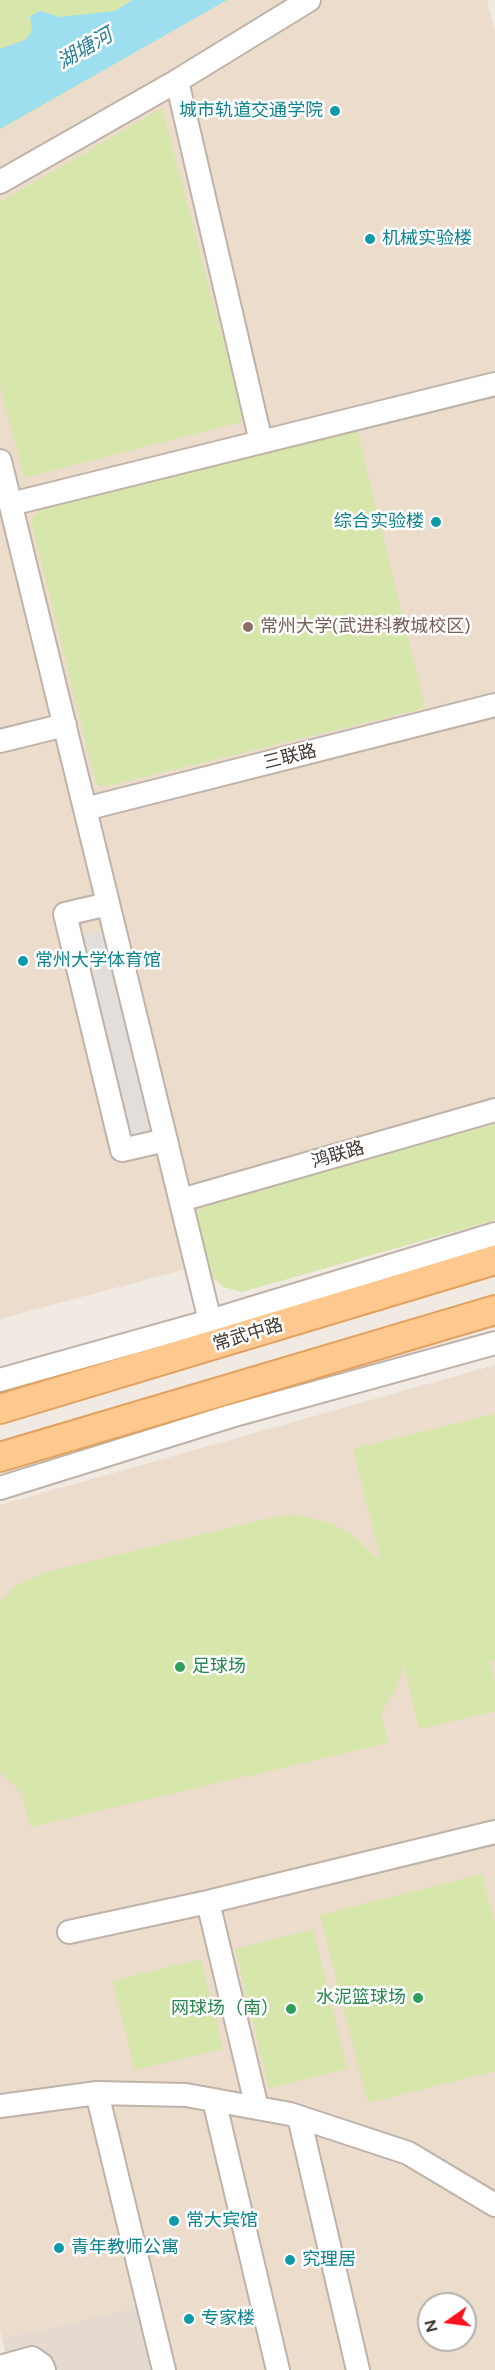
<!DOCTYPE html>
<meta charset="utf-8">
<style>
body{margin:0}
#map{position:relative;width:495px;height:2370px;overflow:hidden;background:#f1eae2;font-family:Figtree,sans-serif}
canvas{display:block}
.north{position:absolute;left:417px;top:2292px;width:60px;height:60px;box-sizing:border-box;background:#fff;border:2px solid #b4b0ad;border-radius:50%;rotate:256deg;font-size:16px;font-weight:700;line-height:24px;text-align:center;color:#433933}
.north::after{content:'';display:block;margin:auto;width:21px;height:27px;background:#f9111d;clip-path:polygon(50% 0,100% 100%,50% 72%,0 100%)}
</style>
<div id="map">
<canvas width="495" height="2370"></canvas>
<div class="north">N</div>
</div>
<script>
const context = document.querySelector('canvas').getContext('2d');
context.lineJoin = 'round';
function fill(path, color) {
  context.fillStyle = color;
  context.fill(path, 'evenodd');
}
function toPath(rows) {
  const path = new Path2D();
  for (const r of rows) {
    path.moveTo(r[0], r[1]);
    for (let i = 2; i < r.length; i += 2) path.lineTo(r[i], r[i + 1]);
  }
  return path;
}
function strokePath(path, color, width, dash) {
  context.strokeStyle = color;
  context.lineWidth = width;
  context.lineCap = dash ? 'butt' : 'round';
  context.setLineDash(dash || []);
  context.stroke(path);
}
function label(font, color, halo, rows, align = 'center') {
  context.font = font + ' Figtree,"Noto Sans SC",sans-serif';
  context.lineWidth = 5;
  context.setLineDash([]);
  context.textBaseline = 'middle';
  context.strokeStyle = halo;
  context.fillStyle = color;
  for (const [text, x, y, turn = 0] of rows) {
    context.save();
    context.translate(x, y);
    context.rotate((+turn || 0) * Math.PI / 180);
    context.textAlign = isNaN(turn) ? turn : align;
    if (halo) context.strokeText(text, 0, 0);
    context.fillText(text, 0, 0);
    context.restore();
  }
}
fill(toPath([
 [145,2305,161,2370,10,2370,2,2339]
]), '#e5dad0');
fill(toPath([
 [226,0,487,0,495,32,495,1124,202,1206,197,1216,208,1263,0,1319,0,130],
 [495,1365,495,2370,161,2370,145,2305,2,2339,0,2328,0,1505],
 [429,2304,465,2304,465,2340,429,2340]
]), '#ebdccc');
fill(toPath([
 [0,0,226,0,0,130],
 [162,108,244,421,24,478,0,385,0,202],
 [357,430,425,708,104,787,96,784,31,520,40,509],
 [495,1124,495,1220,242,1292,224,1287,212,1277,197,1216,202,1206],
 [495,1414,495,1660,490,1662,495,1685,495,1711,419,1729,404,1665,397,1687,381,1713,388,1743,30,1827,22,1794,0,1772,0,1602,16,1586,46,1572,279,1516,296,1515,331,1523,351,1534,381,1562,353,1449],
 [482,1874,495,1925,495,2071,368,2103,320,1915],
 [313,1929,347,2069,269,2088,235,1949],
 [201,1959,223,2049,135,2070,113,1981]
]), '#d7e6aa');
fill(toPath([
 [105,931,154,1133,124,1140,76,938]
]), '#e1dedb');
fill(toPath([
 [132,0,227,0,0,129,0,49,25,40,32,31,30,16,40,11,60,17,115,11]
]), '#9ddeef');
const minor = toPath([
 [177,81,261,442],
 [0,182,177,81,309,0],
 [0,461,210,1321],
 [11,504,495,384],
 [0,741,65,725],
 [85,809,495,705],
 [108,904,65,914,122,1150,166,1140],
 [181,1200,495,1110],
 [0,1380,210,1321,495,1234],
 [0,1488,231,1416,495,1343],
 [69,1932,208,1902],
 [97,2093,164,2370],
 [214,2100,278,2370],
 [0,2106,97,2093,186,2095,290,2114,408,2153,495,2205],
 [257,2108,208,1902,495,1832],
 [299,2117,358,2370],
 [0,2367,32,2358,42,2365,44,2370]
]);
const major = toPath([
 [0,1409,495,1260],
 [0,1457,495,1310]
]);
strokePath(minor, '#bfb2a8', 26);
strokePath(major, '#e2a15f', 32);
strokePath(minor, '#fff', 22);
strokePath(major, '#fec88f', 28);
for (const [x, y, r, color] of [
 [335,111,6,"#0f9aa8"],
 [370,239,6,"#0f9aa8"],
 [436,522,6,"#0f9aa8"],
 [248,627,6,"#8d6e63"],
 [23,961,6,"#0f9aa8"],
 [180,1667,6,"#2e9e5b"],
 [418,1998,6,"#2e9e5b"],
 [291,2009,6,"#2e9e5b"],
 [174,2221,6,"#0f9aa8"],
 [59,2248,6,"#0f9aa8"],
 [290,2260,6,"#0f9aa8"],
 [189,2319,6,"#0f9aa8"]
]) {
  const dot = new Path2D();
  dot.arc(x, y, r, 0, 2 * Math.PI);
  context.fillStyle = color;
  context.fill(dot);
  strokePath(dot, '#fff', 2);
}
label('18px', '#0d838f', '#fff', [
 ["城市轨道交通学院",323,111,"right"],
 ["机械实验楼",382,239],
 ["综合实验楼",424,522,"right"],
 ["常州大学体育馆",35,961],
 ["常大宾馆",186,2221],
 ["青年教师公寓",71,2248],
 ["究理居",302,2260],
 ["专家楼",201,2319]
], 'left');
label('18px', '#785e54', '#fff', [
 ["常州大学(武进科教城校区)",260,627]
], 'left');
label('18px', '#433933', '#fff', [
 ["三联路",290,757,-14],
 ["鸿联路",338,1155,-16],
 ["常武中路",248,1335,-17]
]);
label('18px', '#27864d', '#fff', [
 ["足球场",192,1667,"left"],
 ["水泥篮球场",406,1998],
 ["网球场（南）",279,2009]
], 'right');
label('italic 20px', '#2a7e96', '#fff', [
 ["湖塘河",85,49,-30]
]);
</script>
